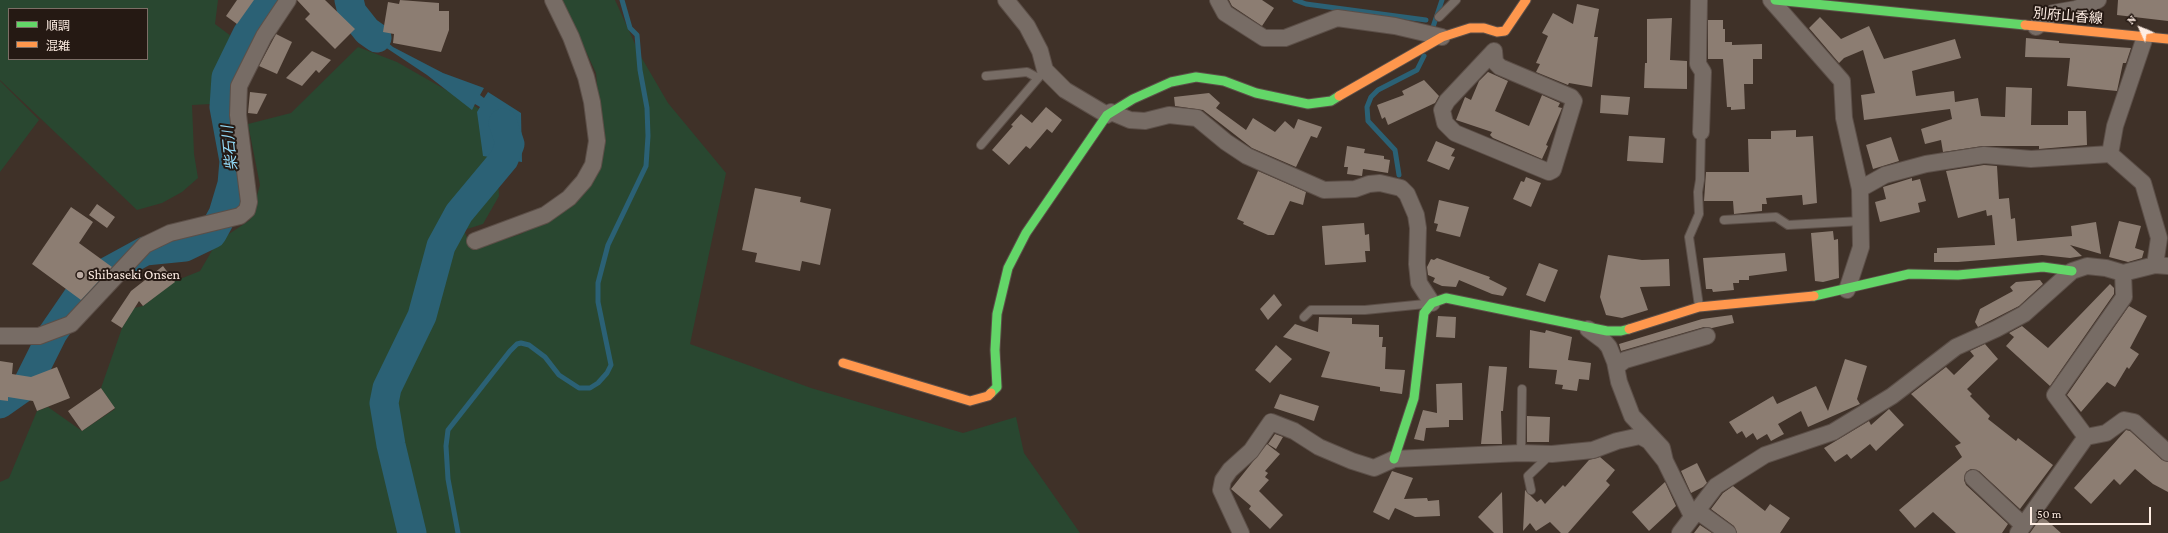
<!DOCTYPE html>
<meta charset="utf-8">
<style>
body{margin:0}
#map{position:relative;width:2168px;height:533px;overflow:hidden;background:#3f3128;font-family:"Crimson Pro","Noto Sans JP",serif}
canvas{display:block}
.legend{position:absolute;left:8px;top:8px;width:140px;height:52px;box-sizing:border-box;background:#251913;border:1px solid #7c6e66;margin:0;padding:5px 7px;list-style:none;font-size:12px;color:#feede3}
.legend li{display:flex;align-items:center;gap:8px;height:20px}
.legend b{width:20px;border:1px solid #7c6e66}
.north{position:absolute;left:2120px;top:8px;width:40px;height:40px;-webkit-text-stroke:3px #251913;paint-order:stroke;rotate:314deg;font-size:11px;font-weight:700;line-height:16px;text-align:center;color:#feede3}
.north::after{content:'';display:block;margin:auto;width:14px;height:18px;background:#feede3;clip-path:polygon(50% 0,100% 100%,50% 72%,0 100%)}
.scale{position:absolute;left:2030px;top:507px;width:121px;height:18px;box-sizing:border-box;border:2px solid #feede3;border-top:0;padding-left:5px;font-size:12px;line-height:14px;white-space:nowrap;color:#feede3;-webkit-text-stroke:3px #251913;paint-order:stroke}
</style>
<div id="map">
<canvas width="2168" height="533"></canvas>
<ul class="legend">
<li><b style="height:5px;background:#63d668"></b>順調</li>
<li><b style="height:5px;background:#ff974d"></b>混雑</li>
</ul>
<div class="north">N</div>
<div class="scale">50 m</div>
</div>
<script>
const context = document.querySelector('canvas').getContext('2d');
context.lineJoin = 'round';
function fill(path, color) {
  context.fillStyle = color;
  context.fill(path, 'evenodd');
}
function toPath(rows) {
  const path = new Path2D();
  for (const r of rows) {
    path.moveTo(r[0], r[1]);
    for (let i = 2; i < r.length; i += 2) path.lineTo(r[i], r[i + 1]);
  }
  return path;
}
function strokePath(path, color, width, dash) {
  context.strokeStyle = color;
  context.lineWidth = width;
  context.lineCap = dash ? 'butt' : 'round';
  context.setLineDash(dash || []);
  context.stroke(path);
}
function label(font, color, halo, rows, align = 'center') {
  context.font = font + ' "Crimson Pro","Noto Sans JP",serif';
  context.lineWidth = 4;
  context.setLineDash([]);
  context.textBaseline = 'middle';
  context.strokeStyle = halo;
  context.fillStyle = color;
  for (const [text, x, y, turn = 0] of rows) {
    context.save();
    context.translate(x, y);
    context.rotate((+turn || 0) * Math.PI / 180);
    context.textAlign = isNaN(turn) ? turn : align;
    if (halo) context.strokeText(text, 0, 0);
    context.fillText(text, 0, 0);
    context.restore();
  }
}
fill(toPath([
 [0,0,218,0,215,24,235,39,222,60,211,104,192,105,194,154,198,178,182,192,162,203,137,210,0,80],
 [9,9,147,9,147,59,9,59],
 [562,0,615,0,640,55,668,103,726,173,690,344,811,388,963,433,1016,417,1024,453,1080,533,0,533,0,482,9,478,37,411,48,407,82,431,115,409,101,388,122,328,134,308,143,306,175,281,200,271,217,242,250,220,260,185,248,124,291,113,358,47,397,62,490,115,497,146,499,196,483,224,464,230,472,250,521,234,580,198,603,154,596,73],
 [0,81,39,120,0,172]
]), '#294730');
fill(toPath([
 [353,7,361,20,393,47,443,73,484,88,480,95,484,98,488,92,521,113,522,162,483,156,477,112,480,107,475,104,472,110,427,75,370,37,352,18,350,8]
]), '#2b6175');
strokePath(toPath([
 [1295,0,1306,4,1426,20],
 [1431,33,1442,0],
 [1399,175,1395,150,1368,121,1367,107,1371,97,1378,90,1417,70,1424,56],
 [458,533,448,479,446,446,448,430,510,351,517,344,521,343,529,345,545,357,559,375,579,388,590,388,598,383,607,373,611,365,598,302,598,283,608,245,646,166,648,136,647,108,640,70,637,35,630,28,622,0]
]), '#2b6175', 5);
strokePath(toPath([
 [349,0,352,12,367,31,377,38],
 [0,404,27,385,53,333,79,295,101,275,145,251,185,247,212,234,223,214,232,184,234,161,224,107,226,77,247,34,271,0],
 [412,533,391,445,384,403,387,388,422,316,441,246,459,213,504,159,510,144,503,123]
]), '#2b6175', 29);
fill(toPath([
 [237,0,254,0,237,24,226,16],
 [297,0,325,0,355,29,335,49,305,19,310,14],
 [400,0,439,3,439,11,449,11,449,30,441,52,393,43,394,34,383,32,388,2,399,4],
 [1229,0,1262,0,1274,8,1262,26,1232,6],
 [2118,0,2168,0,2168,21,2117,15],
 [1577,4,1599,9,1594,37,1598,37,1592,87,1569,83,1568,85,1536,72,1540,64,1536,63,1548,36,1542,33,1553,13,1573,24],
 [1820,17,1841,39,1869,26,1884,59,1955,39,1961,58,1912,71,1916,96,1954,91,1955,102,1978,98,1981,116,2005,117,2006,87,2032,88,2031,125,2068,125,2068,111,2086,111,2087,145,2039,149,2039,146,1983,146,1943,152,1941,140,1925,144,1921,129,1952,119,1950,109,1864,120,1861,95,1875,93,1863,50,1844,58,1839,63,1809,28],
 [1672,18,1670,60,1687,61,1687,89,1644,88,1645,63,1647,63,1647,19],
 [1708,20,1723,20,1723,29,1725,29,1725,42,1732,42,1732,45,1762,44,1762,59,1753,59,1753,84,1744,84,1745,109,1731,110,1731,107,1727,107,1723,59,1708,59],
 [276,34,292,42,277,74,259,66],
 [2026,38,2059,41,2059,43,2131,48,2126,63,2123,63,2117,91,2067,86,2070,58,2025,57],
 [312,51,331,60,319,73,316,70,302,86,286,78],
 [1488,72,1508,81,1495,111,1529,126,1542,95,1560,103,1558,107,1562,108,1560,113,1546,145,1548,146,1542,159,1493,138,1490,135,1492,132,1456,120,1465,97,1471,100,1479,81],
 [1424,80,1439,96,1435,103,1388,125,1385,117,1382,119,1377,105,1404,95,1402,91],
 [250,92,267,94,257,114,248,113],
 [1209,93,1220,103,1216,108,1246,130,1253,118,1275,132,1285,121,1294,129,1298,119,1322,127,1317,138,1311,136,1296,167,1252,148,1203,110,1175,106,1174,97],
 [1601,95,1630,97,1628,115,1600,113],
 [1046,107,1062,120,1052,133,1047,129,1030,149,1026,146,1009,165,992,150,1013,126,1011,125,1021,114,1032,123],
 [1796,130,1796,137,1813,136,1817,203,1803,205,1802,195,1766,198,1767,204,1762,204,1762,211,1734,214,1733,201,1704,201,1706,172,1749,172,1748,139,1771,139,1771,131],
 [1629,136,1665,138,1663,163,1627,161],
 [1891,137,1899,161,1873,169,1866,145],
 [1436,141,1455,149,1451,156,1455,157,1449,170,1427,161],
 [1347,146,1365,149,1364,153,1384,156,1384,159,1390,160,1388,173,1363,169,1362,176,1347,174,1348,167,1344,167],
 [1984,165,1997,166,1999,199,2009,198,2011,219,2015,218,2017,241,2072,236,2071,226,2096,222,2101,254,2070,245,2082,256,2070,258,2042,255,1958,262,1934,262,1934,253,1937,253,1937,248,1995,245,1992,215,1987,216,1986,210,1958,218,1946,171],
 [1258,171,1306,192,1303,205,1290,201,1274,235,1268,235,1243,224,1244,222,1237,219],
 [1526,177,1541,183,1531,207,1513,199,1521,181,1524,182],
 [1912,178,1912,181,1920,179,1926,201,1918,203,1920,212,1880,222,1875,202,1886,199,1883,187],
 [755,188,801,197,800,202,831,209,820,265,802,261,800,271,755,262,757,253,742,250],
 [1439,200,1469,207,1460,237,1436,231,1438,224,1434,223],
 [97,204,115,217,107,228,89,215],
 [71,207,93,222,79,243,112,267,81,300,32,264],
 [2119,221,2141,226,2135,248,2144,251,2142,258,2128,262,2109,257],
 [1364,223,1365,235,1369,234,1370,251,1365,251,1366,262,1325,265,1322,226],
 [1833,231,1834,240,1838,239,1839,278,1823,282,1815,281,1811,233],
 [1785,253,1787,271,1749,276,1749,280,1739,280,1739,283,1733,283,1734,290,1713,292,1712,289,1706,289,1703,258],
 [1608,255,1642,260,1669,259,1670,286,1640,287,1648,310,1622,318,1606,315,1600,297],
 [1437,258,1490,277,1489,279,1507,288,1503,296,1492,294,1459,280,1456,287,1442,286,1433,282,1435,278,1428,275,1427,267,1431,259,1434,260],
 [1539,263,1558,270,1545,302,1526,295],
 [163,266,175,282,143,306,139,301,122,328,111,321,131,291],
 [2040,280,2043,284,2019,306,1978,327,1975,322,1980,309,2013,291,2010,287,2016,282],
 [2110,284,2114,288,2114,294,2050,386,2006,346,2014,337,2009,333,2022,326,2048,348],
 [1274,294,1282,305,1268,320,1260,309],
 [2129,306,2147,316,2130,348,2139,354,2129,369,2127,367,2115,387,2107,382,2081,412,2067,395],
 [1732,315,1734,323,1712,328,1704,327,1621,351,1619,344,1702,319],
 [1438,316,1456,317,1455,338,1436,337],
 [1319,317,1352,318,1352,324,1379,325,1379,337,1383,337,1382,347,1386,347,1385,369,1405,370,1402,394,1380,391,1380,387,1321,377,1330,352,1283,337,1295,324,1318,332],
 [1530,330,1545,333,1546,330,1572,337,1568,360,1591,363,1589,380,1579,379,1577,391,1562,389,1563,385,1555,384,1557,370,1529,368],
 [1985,344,1998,359,1967,389,1972,394,1970,396,1990,416,1988,419,2016,441,2018,438,2053,465,2020,509,1979,471,1971,469,1966,472,1964,480,1966,485,2008,524,2002,533,1956,533,1933,512,1915,528,1899,510,1962,457,1955,446,1961,443,1911,394,1946,367,1954,375,1974,356,1970,351],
 [1276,345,1292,359,1270,383,1255,370],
 [1845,359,1867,366,1857,399,1860,404,1808,427,1801,411,1778,424,1784,434,1771,441,1767,434,1757,440,1753,433,1746,438,1742,431,1737,434,1729,422,1773,396,1777,404,1816,386,1828,411],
 [0,361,13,363,12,374,31,377,57,367,70,398,37,411,33,401,8,397,8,401,0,400],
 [1489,366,1507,367,1503,411,1501,411,1502,444,1481,444],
 [1462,383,1463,420,1449,420,1449,427,1426,428,1424,441,1414,439,1423,410,1437,413,1436,384],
 [101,388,115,408,82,431,68,411],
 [1280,394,1319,406,1314,421,1274,408],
 [1889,409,1904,425,1876,451,1870,444,1851,459,1847,454,1835,462,1824,448,1869,421,1871,425],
 [1527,416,1550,417,1549,442,1527,442],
 [2126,430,2130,431,2162,460,2168,462,2168,492,2153,484,2135,469,2120,485,2114,479,2091,504,2074,488],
 [1275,434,1283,437,1276,449,1268,444],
 [1267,444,1280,454,1265,471,1268,473,1265,477,1269,480,1259,491,1283,515,1270,529,1249,509,1251,506,1231,489],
 [1600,457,1615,470,1606,481,1610,485,1568,533,1561,533,1550,522,1536,531,1530,523,1523,531,1525,490,1537,502,1541,499,1545,504,1563,485,1565,487,1589,460],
 [1697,463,1707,483,1703,487,1691,493,1681,471],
 [1392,471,1413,478,1404,499,1427,498,1428,501,1439,500,1440,516,1415,517,1395,508,1389,520,1373,512],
 [1665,482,1676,506,1649,531,1632,512],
 [1733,486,1765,511,1770,504,1790,518,1780,533,1737,533,1734,526,1711,509,1723,493],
 [1502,492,1503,533,1494,533,1478,517],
 [2042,516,2061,533,2030,533],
 [1700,525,1712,533,1694,533]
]), '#8c7d72');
const lane = toPath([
 [1439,17,1456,0],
 [986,76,1027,72,1038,78],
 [981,145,1045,70],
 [1724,220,1776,217,1788,225,1861,221],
 [1699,306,1689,237,1699,214,1698,192,1700,180,1701,132],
 [1304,317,1311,310,1365,310,1425,304],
 [1521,453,1522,389],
 [1531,490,1528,476,1551,454]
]);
const street = toPath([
 [1006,0,1027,26,1040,51,1045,70,1065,90,1107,115],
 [1218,0,1225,13,1264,38,1285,38,1337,18,1395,26,1442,37],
 [1699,0,1698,64,1703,72,1701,132],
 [1771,0,1842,81,1844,118,1860,189,1861,247,1847,290],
 [2036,27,2053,13,2076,9,2098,0],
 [1494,51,1495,62,1500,67,1571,97,1574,101,1553,170,1549,172,1455,133,1445,123,1442,110,1447,101,1494,51],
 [1111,112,1130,120,1145,121,1169,115,1197,118,1226,142,1247,156,1324,190,1355,189,1369,184,1380,183,1401,188,1407,194,1416,215,1418,228,1417,264,1419,283,1432,303],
 [2110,154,2115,126,2145,37],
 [1860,189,1885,175,1926,164,1984,155,2031,159,2110,154,2143,183,2159,238,2155,265],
 [475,241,545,215,569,198,584,181,593,165,597,141,592,102,586,77,571,37,553,0],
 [1588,329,1604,341,1609,347,1615,362,1619,382,1632,416,1662,448,1665,461,1692,516],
 [0,336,39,336,71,324,145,245,170,233,240,216,247,210,249,202,238,115,239,86,264,36,288,0],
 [1616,367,1625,360,1707,336],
 [2086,437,2055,395,2124,297,2123,273],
 [1973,478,2023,525],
 [1696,510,1728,533],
 [1241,533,1221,490,1223,480,1230,470,1251,451,1271,422,1294,431,1319,447,1352,461,1374,468,1394,459,1521,453,1552,454,1593,450,1617,441,1640,436,1649,441,1665,461],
 [1680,533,1716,486,1765,455,1833,432,1892,396,1956,347,1996,329,2024,314,2072,271,2087,266,2106,268,2123,273,2155,265,2168,266],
 [2018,533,2086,437,2106,433,2124,420,2134,422,2168,453]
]);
const fast = toPath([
 [1775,0,2025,25],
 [1814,296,1909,274,1958,275,2043,267,2072,271],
 [991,393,997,387,995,350,997,314,1008,268,1026,233,1107,115,1133,99,1171,82,1196,77,1224,81,1256,93,1308,104,1331,101,1339,96],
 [1394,459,1414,398,1424,313,1432,303,1446,298,1607,331,1621,331,1629,329]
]);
const slow = toPath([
 [2025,25,2168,39],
 [1339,96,1442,37,1470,28,1484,28,1497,32,1505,31,1526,0],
 [1629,329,1699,307,1814,296],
 [843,363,970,401,988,396,991,393]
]);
strokePath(lane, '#5c4f48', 10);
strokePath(street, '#5c4f48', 18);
strokePath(fast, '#5c4f48', 11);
strokePath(slow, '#5c4f48', 11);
strokePath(lane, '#776c65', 8);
strokePath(street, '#776c65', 16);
strokePath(fast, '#63d668', 9);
strokePath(slow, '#ff974d', 9);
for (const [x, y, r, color] of [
 [80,275,4,"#bbaba2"]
]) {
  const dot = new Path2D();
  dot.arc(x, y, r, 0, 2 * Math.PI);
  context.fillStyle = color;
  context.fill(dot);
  strokePath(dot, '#251913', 1.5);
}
label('14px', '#feede3', '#251913', [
 ["別府山香線",2068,16,5]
]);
label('14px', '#feede3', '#251913', [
 ["Shibaseki Onsen",88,275]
], 'left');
label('italic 15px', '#92d9f6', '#251913', [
 ["柴石川",230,148,-96]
]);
</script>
